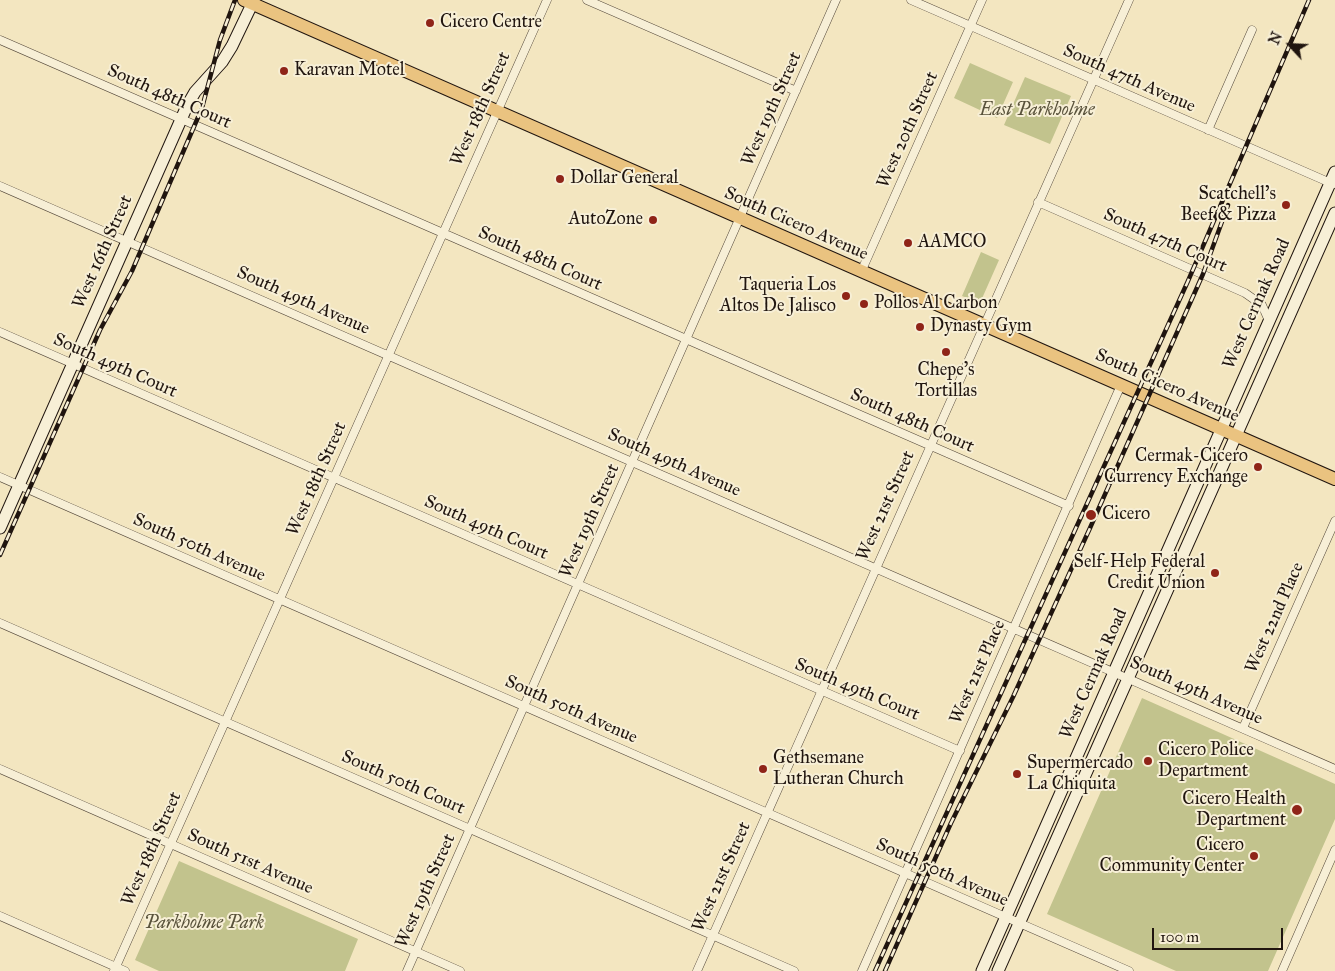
<!DOCTYPE html>
<style>
body{margin:0}
#map{position:relative;width:1335px;height:971px;overflow:hidden;background:#f3e6c0;font-family:"IM FELL Great Primer",serif}
canvas{display:block}
.north{position:absolute;left:1265px;top:20px;width:50px;height:50px;-webkit-text-stroke:4px #f7efd6;paint-order:stroke;rotate:295deg;font-size:14px;font-weight:700;line-height:20px;text-align:center;color:#20150f}
.north::after{content:'';display:block;margin:auto;width:18px;height:22px;background:#20150f;clip-path:polygon(50% 0,100% 100%,50% 72%,0 100%)}
.scale{position:absolute;left:1152px;top:928px;width:131px;height:22px;box-sizing:border-box;border:2px solid #20150f;border-top:0;padding-left:6px;font-size:15px;line-height:18px;white-space:nowrap;color:#20150f;-webkit-text-stroke:4px #f7efd6;paint-order:stroke}
</style>
<div id="map">
<canvas width="1335" height="971"></canvas>
<div class="north">N</div>
<div class="scale">100 m</div>
</div>
<script>
const context = document.querySelector('canvas').getContext('2d');
context.lineJoin = 'round';
function fill(path, color) {
  context.fillStyle = color;
  context.fill(path, 'evenodd');
}
function toPath(rows) {
  const path = new Path2D();
  for (const r of rows) {
    path.moveTo(r[0], r[1]);
    for (let i = 2; i < r.length; i += 2) path.lineTo(r[i], r[i + 1]);
  }
  return path;
}
function strokePath(path, color, width, dash) {
  context.strokeStyle = color;
  context.lineWidth = width;
  context.lineCap = dash ? 'butt' : 'round';
  context.setLineDash(dash || []);
  context.stroke(path);
}
function label(font, color, halo, rows, align = 'center') {
  context.font = font + ' "IM FELL Great Primer",serif';
  context.lineWidth = 4;
  context.setLineDash([]);
  context.textBaseline = 'middle';
  context.strokeStyle = halo;
  context.fillStyle = color;
  for (const [text, x, y, turn = 0] of rows) {
    context.save();
    context.translate(x, y);
    context.rotate((+turn || 0) * Math.PI / 180);
    context.textAlign = isNaN(turn) ? turn : align;
    if (halo) context.strokeText(text, 0, 0);
    context.fillText(text, 0, 0);
    context.restore();
  }
}
fill(toPath([
 [970,63,1013,82,997,118,954,98],
 [1025,77,1071,96,1050,144,1004,125],
 [981,252,999,260,980,303,962,296],
 [1142,698,1335,784,1335,819,1268,971,1176,971,1047,914],
 [179,861,358,939,345,971,159,971,135,960]
]), '#c2c38d');
const street = toPath([
 [587,0,796,91],
 [911,0,1333,184],
 [0,40,1069,506],
 [1208,130,1252,30],
 [0,186,1335,769],
 [1038,202,1245,293,1262,305,1269,321],
 [861,272,982,0],
 [0,332,960,751],
 [0,477,1129,971],
 [0,623,794,971],
 [1243,728,1335,521],
 [0,769,460,971],
 [0,916,125,971],
 [114,971,547,0],
 [407,971,836,0],
 [697,971,1129,0],
 [862,971,1121,385],
 [1282,971,1335,850]
]);
const secondary = toPath([
 [0,528,187,106,195,92,222,62,232,46,254,0],
 [982,971,1335,172],
 [998,971,1335,213]
]);
const primary = toPath([
 [244,0,1335,479]
]);
strokePath(street, '#55493b', 9);
strokePath(secondary, '#20150f', 13);
strokePath(primary, '#20150f', 14);
strokePath(street, '#f7efd6', 8);
strokePath(secondary, '#f7efd6', 11);
strokePath(primary, '#eac380', 12);
const rail = toPath([
 [0,555,100,330,132,271,202,108,220,40,235,0],
 [875,971,1188,281,1309,0],
 [885,971,951,823,1013,697,1090,528,1203,274,1228,205]
]);
strokePath(rail, '#20150f', 4.5);
strokePath(rail, '#f7efd6', 2.5, [8]);
for (const [x, y, r, color] of [
 [430,23,5,"#8f2418"],
 [284,71,5,"#8f2418"],
 [560,179,5,"#8f2418"],
 [1286,205,5,"#8f2418"],
 [653,220,5,"#8f2418"],
 [908,243,5,"#8f2418"],
 [846,296,5,"#8f2418"],
 [864,304,5,"#8f2418"],
 [920,327,5,"#8f2418"],
 [946,352,5,"#8f2418"],
 [1258,467,5,"#8f2418"],
 [1091,515,6,"#8f2418"],
 [1215,573,5,"#8f2418"],
 [1148,761,5,"#8f2418"],
 [763,769,5,"#8f2418"],
 [1017,774,5,"#8f2418"],
 [1297,810,6,"#8f2418"],
 [1254,856,5,"#8f2418"]
]) {
  const dot = new Path2D();
  dot.arc(x, y, r, 0, 2 * Math.PI);
  context.fillStyle = color;
  context.fill(dot);
  strokePath(dot, '#f7efd6', 2);
}
label('18px', '#20150f', '#f7efd6', [
 ["Cicero Centre",440,23],
 ["Karavan Motel",294,71],
 ["Dollar General",570,179],
 ["Scatchell's",1276,195,"right"],
 ["Beef & Pizza",1276,216,"right"],
 ["AutoZone",643,220,"right"],
 ["AAMCO",918,243],
 ["Taqueria Los",836,286,"right"],
 ["Altos De Jalisco",836,307,"right"],
 ["Pollos Al Carbon",874,304],
 ["Dynasty Gym",930,327],
 ["Chepe's",946,371,"center"],
 ["Tortillas",946,392,"center"],
 ["Cermak-Cicero",1248,457,"right"],
 ["Currency Exchange",1248,478,"right"],
 ["Cicero",1102,515],
 ["Self-Help Federal",1205,563,"right"],
 ["Credit Union",1205,584,"right"],
 ["Cicero Police",1158,751],
 ["Department",1158,772],
 ["Gethsemane",773,759],
 ["Lutheran Church",773,780],
 ["Supermercado",1027,764],
 ["La Chiquita",1027,785],
 ["Cicero Health",1286,800,"right"],
 ["Department",1286,821,"right"],
 ["Cicero",1244,846,"right"],
 ["Community Center",1244,867,"right"]
], 'left');
label('18px', '#20150f', '#f7efd6', [
 ["South 47th Avenue",1129,79,24],
 ["South 48th Court",169,97,24],
 ["West 18th Street",481,109,-66],
 ["West 19th Street",772,109,-66],
 ["West 20th Street",908,130,-66],
 ["South Cicero Avenue",796,224,24],
 ["South 47th Court",1165,241,24],
 ["West 16th Street",103,252,-66],
 ["South 48th Court",540,259,24],
 ["South 49th Avenue",303,301,24],
 ["West Cermak Road",1257,304,-66],
 ["South 49th Court",115,366,24],
 ["South Cicero Avenue",1167,386,24],
 ["South 48th Court",912,421,24],
 ["South 49th Avenue",674,463,24],
 ["West 18th Street",317,479,-66],
 ["West 21st Street",886,506,-66],
 ["West 19th Street",590,521,-66],
 ["South 49th Court",486,528,24],
 ["South 50th Avenue",199,548,24],
 ["West 22nd Place",1275,618,-66],
 ["West 21st Place",978,672,-66],
 ["West Cermak Road",1094,674,-66],
 ["South 49th Court",857,690,23],
 ["South 49th Avenue",1196,691,24],
 ["South 50th Avenue",571,710,24],
 ["South 50th Court",403,783,24],
 ["West 18th Street",152,849,-66],
 ["South 51st Avenue",250,862,24],
 ["South 50th Avenue",942,873,24],
 ["West 21st Street",722,877,-66],
 ["West 19th Street",426,891,-66]
]);
label('italic 18px', '#59523b', '#f7efd6', [
 ["East Parkholme",1037,111],
 ["Parkholme Park",204,924]
]);
</script>
